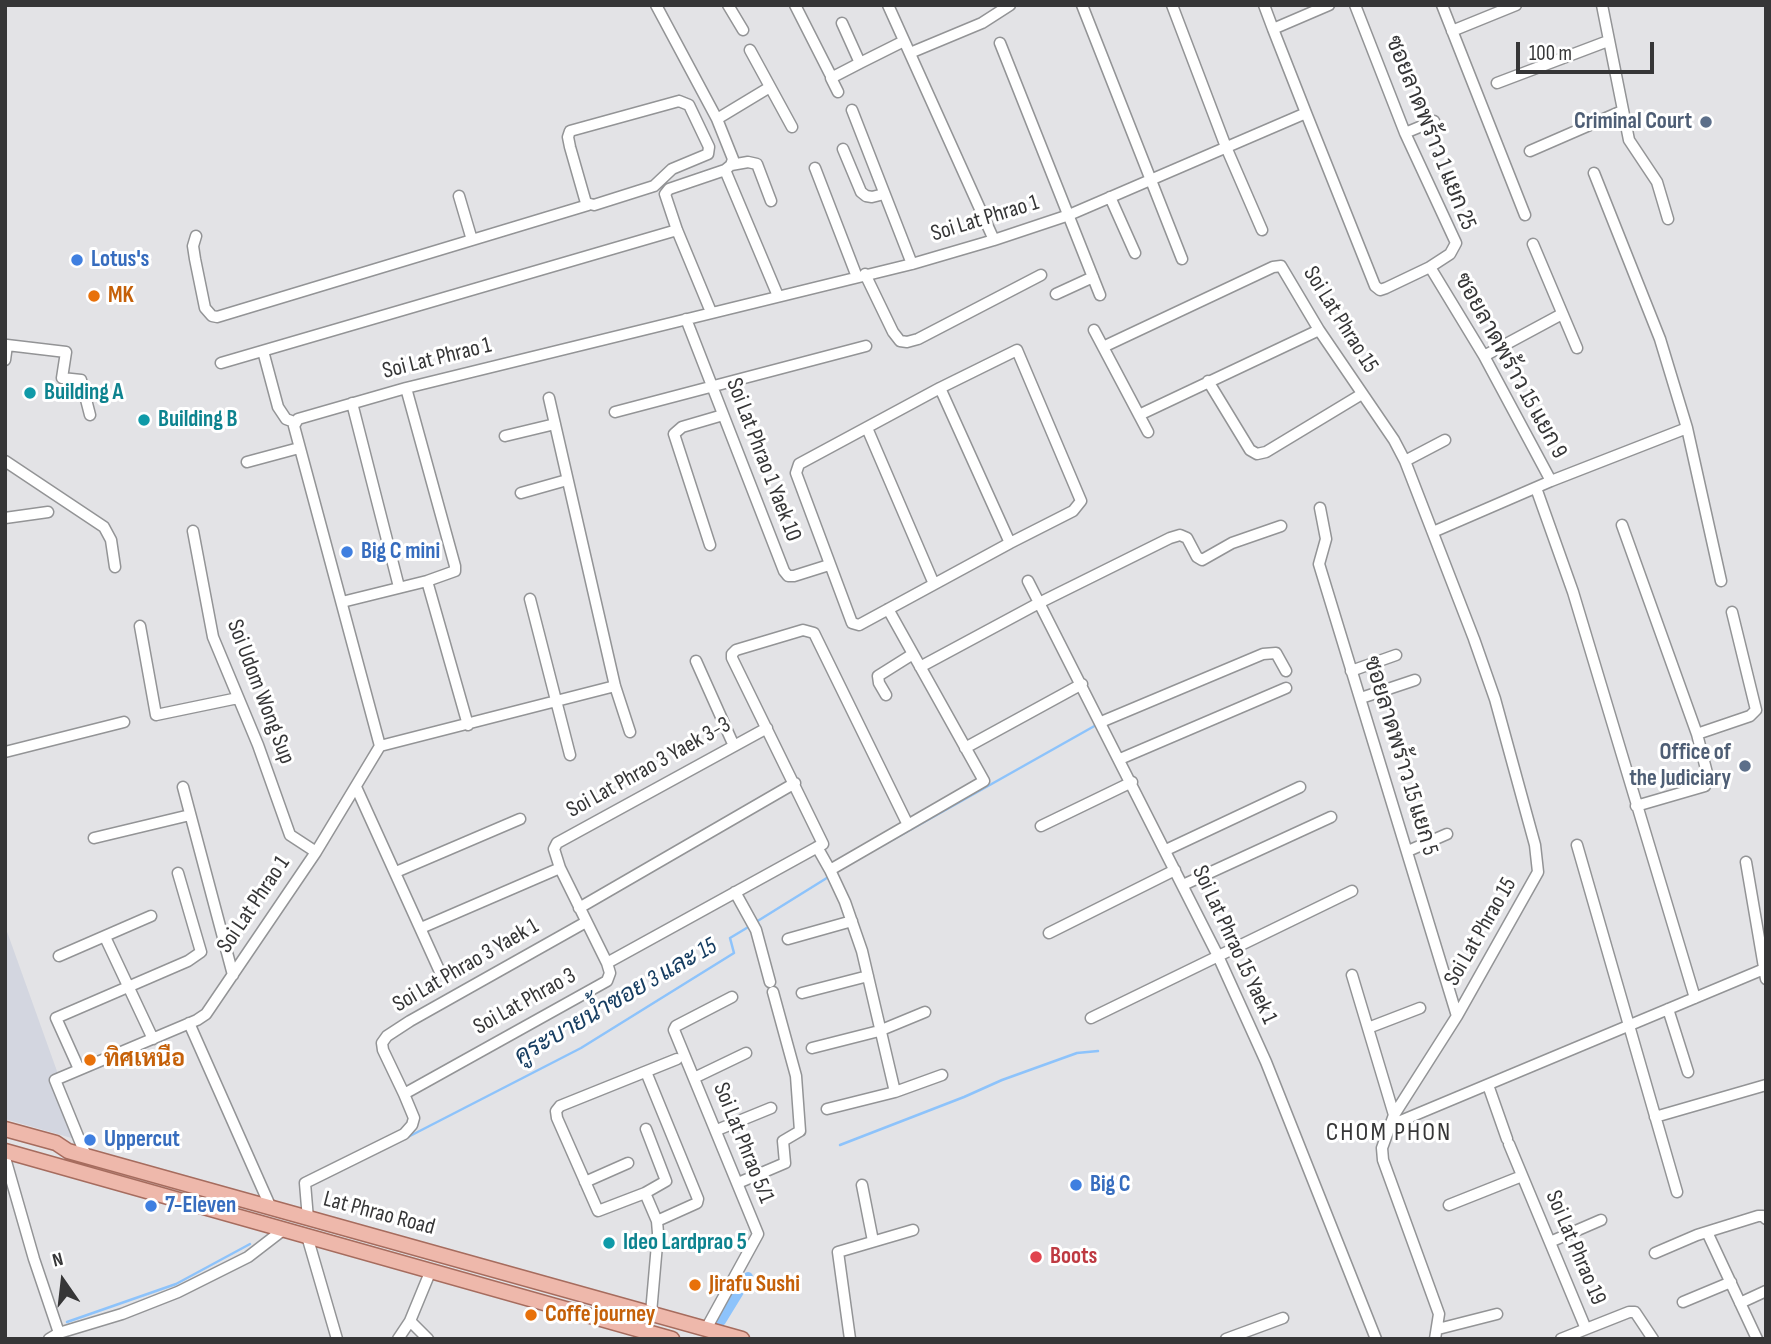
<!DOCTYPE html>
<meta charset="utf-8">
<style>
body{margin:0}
#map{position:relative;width:1771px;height:1344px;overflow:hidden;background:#e3e3e6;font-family:"Sofia Sans Condensed",sans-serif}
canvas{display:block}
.frame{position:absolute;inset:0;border:7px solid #363637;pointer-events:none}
.north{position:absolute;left:28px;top:1246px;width:70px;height:70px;-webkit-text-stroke:5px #fff;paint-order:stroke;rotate:346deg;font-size:19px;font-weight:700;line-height:28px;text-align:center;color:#363637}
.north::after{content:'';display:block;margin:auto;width:24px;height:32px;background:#363637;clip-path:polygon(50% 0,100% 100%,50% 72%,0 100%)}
.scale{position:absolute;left:1516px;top:42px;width:138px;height:32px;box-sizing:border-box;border:4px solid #363637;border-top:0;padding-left:9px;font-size:21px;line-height:24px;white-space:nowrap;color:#363637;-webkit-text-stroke:5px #fff;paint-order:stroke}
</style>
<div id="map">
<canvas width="1771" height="1344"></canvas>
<div class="frame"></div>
<div class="north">N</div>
<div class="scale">100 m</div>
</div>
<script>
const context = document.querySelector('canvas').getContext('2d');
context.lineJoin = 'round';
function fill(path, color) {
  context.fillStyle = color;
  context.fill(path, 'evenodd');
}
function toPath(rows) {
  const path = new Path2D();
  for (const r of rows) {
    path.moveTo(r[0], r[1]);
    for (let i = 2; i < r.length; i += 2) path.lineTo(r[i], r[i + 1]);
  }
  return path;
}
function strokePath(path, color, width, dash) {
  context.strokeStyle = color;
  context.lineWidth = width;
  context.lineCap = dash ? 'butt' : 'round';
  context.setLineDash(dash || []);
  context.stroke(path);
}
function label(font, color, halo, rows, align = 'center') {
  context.font = font + ' "Sofia Sans Condensed",Sarabun,sans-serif';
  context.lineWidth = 6;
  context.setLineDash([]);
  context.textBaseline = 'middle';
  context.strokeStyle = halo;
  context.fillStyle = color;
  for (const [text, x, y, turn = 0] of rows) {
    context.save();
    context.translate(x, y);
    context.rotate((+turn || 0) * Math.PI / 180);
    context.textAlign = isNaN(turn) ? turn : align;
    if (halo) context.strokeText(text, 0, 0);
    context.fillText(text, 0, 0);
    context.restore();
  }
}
fill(toPath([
 [5,926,82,1141,5,1119]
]), '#d3d6e0');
strokePath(toPath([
 [878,848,1098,724],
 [756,922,830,876],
 [406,1138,581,1048,734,953,730,938,750,926],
 [840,1145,964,1097,1002,1080,1077,1053,1098,1051],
 [67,1322,176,1284,250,1244]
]), '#8dc3fb', 2.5);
strokePath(toPath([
 [721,1321,748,1277]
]), '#8dc3fb', 10);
const minor = toPath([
 [656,5,717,119,733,159,731,165,725,170,669,189,665,194,677,230,711,312],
 [728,5,743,30],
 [795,5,830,74],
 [888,5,994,240],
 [1082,5,1182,259],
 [1172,5,1226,147,1262,230],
 [1264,5,1273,29],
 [1355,5,1405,133,1456,243,1450,254,1430,267],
 [1442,5,1525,215],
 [1602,5,1629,140,1657,182,1668,219],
 [1452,31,1516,5],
 [1000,43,1100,295],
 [750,50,792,127],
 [910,53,982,23,1010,5],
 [860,63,904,41],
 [1497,83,1608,41],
 [838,92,831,78,860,63,842,23],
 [679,101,689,105,709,147,708,154,672,169,654,186,594,205,586,203,570,147,568,137,570,131,679,101],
 [852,110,912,264],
 [1306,113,1375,286,1380,290,1386,288,1430,267,1484,356,1551,481],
 [717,119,770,87],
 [1405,133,1434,121],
 [843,149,861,192,866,196,872,197,884,194],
 [1530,151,1622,111],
 [731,165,748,162,757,164,771,201],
 [815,168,857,277],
 [725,170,778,296],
 [1594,173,1660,339,1687,428,1721,581],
 [459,196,472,240],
 [1110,197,1135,253],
 [196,236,193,246,195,259,205,308,212,316,217,317,588,205],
 [1533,244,1577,348],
 [865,274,893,332,900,341,907,342,918,339,1041,275],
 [1056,294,1093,277],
 [686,319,784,571,788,576,794,576,829,565],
 [1094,330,1148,432],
 [1103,347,1273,267,1281,266,1319,330,1394,440,1405,461,1474,639,1495,699,1535,845,1538,872,1457,1016,1394,1115,1382,1148,1383,1160,1439,1314,1435,1339],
 [263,351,278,407,286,419,294,422],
 [1484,356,1562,314],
 [5,360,7,345,66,352,62,378,81,380,90,415],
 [221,363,677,230],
 [1208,381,1250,450,1257,454,1266,452,1362,394],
 [940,388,1010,543,859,625,852,623,796,473,799,464,940,388,1017,350,1081,501,1073,511,1010,543],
 [549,398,615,686,630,732],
 [352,403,399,587],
 [615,412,866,346],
 [1139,415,1319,330],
 [867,428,934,584],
 [505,436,555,424],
 [5,461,104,527,111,540,115,567],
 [1405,461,1445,440],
 [247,462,299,448],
 [1536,488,1573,592,1695,998],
 [521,493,567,480],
 [1320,508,1326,539,1319,564,1457,1016],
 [5,518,48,512],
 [1622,525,1697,734,1750,716,1756,710,1732,612],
 [193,531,213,637,258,745,290,835,316,852],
 [1433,532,1551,481,1687,428],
 [710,545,674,434,682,427,723,415],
 [427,581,468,725],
 [1028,581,1218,956,1266,1062,1376,1339],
 [530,599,570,755],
 [342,602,427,581,455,571,455,566,406,388],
 [140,626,156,715,238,698],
 [696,661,734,746],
 [920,667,1039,603,1170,538,1180,535,1187,538,1197,557,1202,560,1232,543,1281,526],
 [1351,671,1396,655],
 [886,695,879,683,878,676,913,654],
 [1361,698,1415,680],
 [1101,722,1263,654,1276,653,1286,671],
 [380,746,615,686],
 [965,748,1082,684],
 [5,752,124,722],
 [1120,759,1286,688],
 [183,787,233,975],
 [356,787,440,972],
 [1636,806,1705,786,1707,773,1697,734],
 [1041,826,1132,782],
 [94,838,190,815],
 [1577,845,1677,1192],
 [817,847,830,870,984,781,888,609],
 [1166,850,1300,787],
 [1408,851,1447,834],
 [1746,862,1766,979],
 [830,870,845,902,862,951,895,1092],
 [396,872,520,819],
 [1183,885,1331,817],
 [735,892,756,930,770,982],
 [579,908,795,783],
 [421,928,560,868],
 [1049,933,1175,870],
 [105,937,153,1039],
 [788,939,852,921],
 [59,956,151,916],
 [607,963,560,868,554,849,557,843,767,728],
 [1352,975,1394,1115],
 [802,993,868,976],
 [1668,1009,1688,1072],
 [1091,1018,1352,891],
 [189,1023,271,1208],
 [1368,1028,1420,1008],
 [812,1048,879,1031,925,1012],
 [79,1069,56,1018,188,961,201,952,178,873],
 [646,1072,698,1199,697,1203,657,1221],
 [694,1078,746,1053],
 [1488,1085,1507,1139],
 [404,1094,383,1050,382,1043,387,1036,410,1021,586,922],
 [827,1109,895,1092,942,1075],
 [1655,1117,1766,1085],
 [1391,1125,1764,969],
 [646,1129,666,1181,645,1193,598,1211,557,1118,556,1111,560,1106,677,1059],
 [717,1130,771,1108],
 [1509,1144,1586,1329,1629,1312,1635,1312,1653,1339],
 [86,1156,55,1080,197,1020,206,1014,316,852,380,746,294,426,298,419,406,388,912,264,994,240,1069,215,1306,113,1273,29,1329,5],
 [5,1158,34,1259,59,1333],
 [585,1182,628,1163],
 [738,1183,785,1163,783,1141,800,1131,796,1076,773,992],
 [862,1185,873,1241],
 [645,1193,657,1221,658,1233,651,1313],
 [1449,1205,1522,1176],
 [308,1219,305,1183,404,1134,412,1125,414,1118,404,1094,607,981,610,973,607,963,823,844,732,658,732,654,736,650,803,630,814,633,908,825],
 [1707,1232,1757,1339],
 [307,1236,337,1339],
 [1550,1242,1601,1220],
 [1655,1253,1697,1235,1758,1216,1763,1216,1766,1219],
 [1683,1302,1731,1282],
 [1740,1303,1766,1291],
 [410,1321,428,1339],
 [706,1329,758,1234,674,1030,676,1026,732,997],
 [1438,1329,1497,1314],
 [49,1339,59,1333,122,1314,178,1292,248,1257,283,1230],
 [398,1339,410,1321,431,1270],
 [850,1339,838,1252,913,1230],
 [1226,1339,1283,1318],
 [1561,1339,1586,1329]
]);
const major = toPath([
 [5,1129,56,1143,68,1151,742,1339],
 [5,1151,672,1339]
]);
strokePath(minor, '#939496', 13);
strokePath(major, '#a66c5e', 17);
strokePath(minor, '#fff', 10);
strokePath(major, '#eeb8ab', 14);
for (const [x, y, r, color] of [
 [1706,122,7,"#5c6f8a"],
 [77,260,7,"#3f7fe0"],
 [94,296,7,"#e8710a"],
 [30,393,7,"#0f9aa8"],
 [144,420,7,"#0f9aa8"],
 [347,552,7,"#3f7fe0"],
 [1745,766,7,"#5c6f8a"],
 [90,1060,7,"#e8710a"],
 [90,1140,7,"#3f7fe0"],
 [1076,1185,7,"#3f7fe0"],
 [151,1206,7,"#3f7fe0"],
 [609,1243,7,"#0f9aa8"],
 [1036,1257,7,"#e0444e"],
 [695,1285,7,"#e8710a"],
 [531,1315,7,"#e8710a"]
]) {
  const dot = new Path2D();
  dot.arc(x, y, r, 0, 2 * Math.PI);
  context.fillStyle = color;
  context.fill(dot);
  strokePath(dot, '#fff', 2.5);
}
label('bold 23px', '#4e5e75', '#fff', [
 ["Criminal Court",1692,122],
 ["Office of",1731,753],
 ["the Judiciary",1731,779]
], 'right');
label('23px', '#363637', '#fff', [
 ["ซอยลาดพร้าว 1 แยก 25",1430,133,68],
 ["Soi Lat Phrao 1",985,219,-17],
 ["Soi Lat Phrao 15",1340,320,58],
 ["Soi Lat Phrao 1",437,359,-14],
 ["ซอยลาดพร้าว 15 แยก 9",1510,366,61],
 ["Soi Lat Phrao 1 Yaek 10",763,460,69],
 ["Soi Udom Wong Sup",260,692,69],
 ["ซอยลาดพร้าว 15 แยก 5",1400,756,73],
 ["Soi Lat Phrao 3 Yaek 3-3",649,768,-29],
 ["Soi Lat Phrao 1",254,905,-56],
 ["Soi Lat Phrao 15",1481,932,-60],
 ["Soi Lat Phrao 15 Yaek 1",1234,945,65],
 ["Soi Lat Phrao 3 Yaek 1",466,966,-30],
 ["Soi Lat Phrao 3",525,1002,-29],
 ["Soi Lat Phrao 5/1",743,1143,68],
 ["Lat Phrao Road",379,1214,15],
 ["Soi Lat Phrao 19",1575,1248,67]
]);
label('bold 23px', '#366cbe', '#fff', [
 ["Lotus's",91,260],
 ["Big C mini",361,552],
 ["Uppercut",104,1140],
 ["Big C",1090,1185],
 ["7-Eleven",165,1206]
], 'left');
label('bold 23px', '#c56008', '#fff', [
 ["MK",108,296],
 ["ทิศเหนือ",104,1060],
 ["Jirafu Sushi",709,1285],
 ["Coffe journey",545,1315]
], 'left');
label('bold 23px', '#0d838f', '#fff', [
 ["Building A",44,393],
 ["Building B",158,420],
 ["Ideo Lardprao 5",623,1243]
], 'left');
label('bold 23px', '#be3a42', '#fff', [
 ["Boots",1050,1257]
], 'left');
label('italic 24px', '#163d61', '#fff', [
 ["คูระบายน้ำซอย 3 และ 15",616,1002,-30]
]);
context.letterSpacing = '2px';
label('26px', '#363637', '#fff', [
 ["CHOM PHON",1389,1133]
]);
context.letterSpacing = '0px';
</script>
